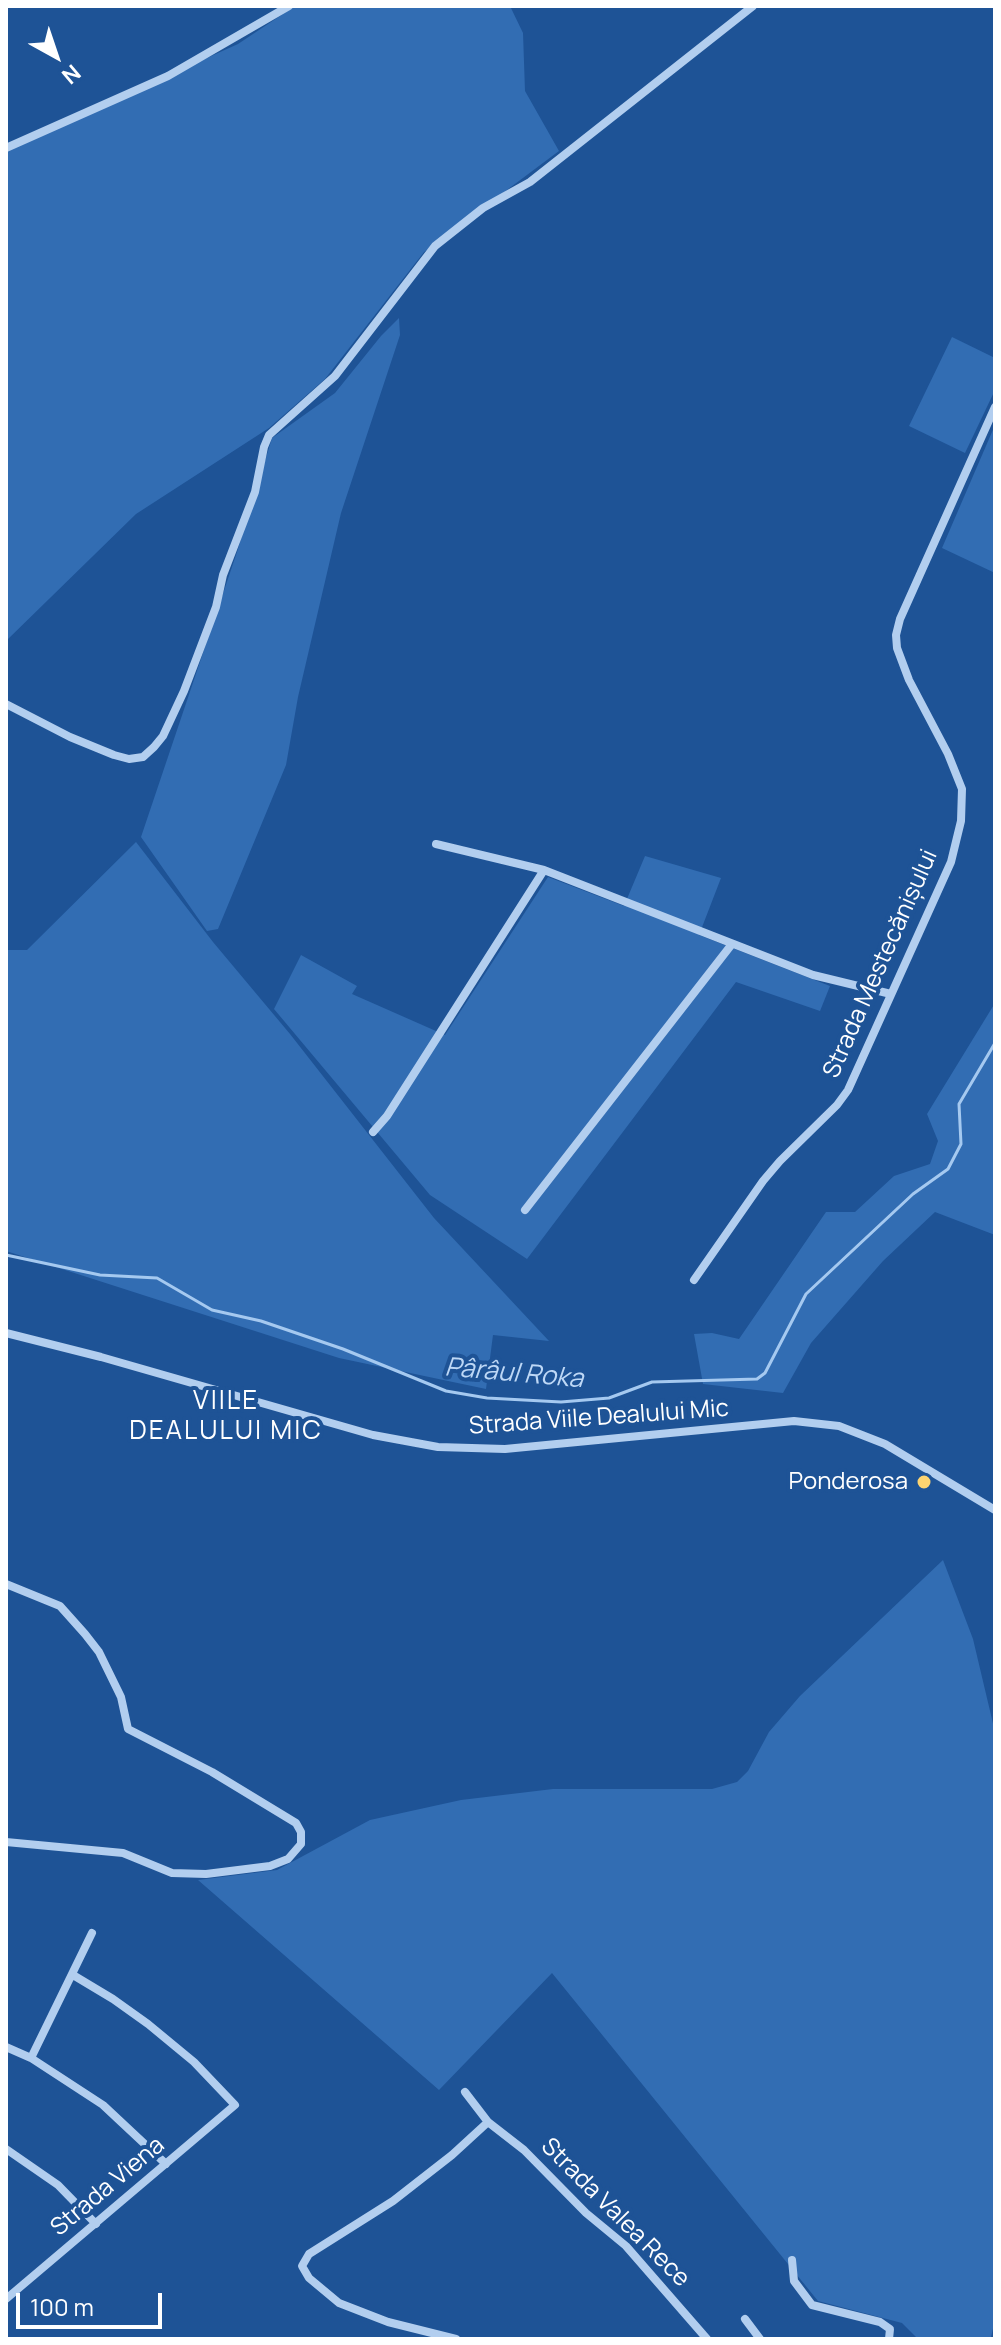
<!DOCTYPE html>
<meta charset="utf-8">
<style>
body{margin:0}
#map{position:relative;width:1001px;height:2345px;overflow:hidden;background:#1e5396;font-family:Manrope,sans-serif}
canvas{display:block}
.frame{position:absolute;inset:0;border:8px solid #fff;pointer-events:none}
.north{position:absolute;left:16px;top:16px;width:80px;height:80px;-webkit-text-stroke:6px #1e5396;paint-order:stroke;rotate:140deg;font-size:22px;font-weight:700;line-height:32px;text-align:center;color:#fff}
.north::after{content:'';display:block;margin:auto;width:28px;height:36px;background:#fff;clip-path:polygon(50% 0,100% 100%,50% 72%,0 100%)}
.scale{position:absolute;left:16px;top:2293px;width:146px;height:36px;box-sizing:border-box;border:4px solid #fff;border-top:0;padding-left:10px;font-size:24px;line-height:28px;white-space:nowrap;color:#fff;-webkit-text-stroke:6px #1e5396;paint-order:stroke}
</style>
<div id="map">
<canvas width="1001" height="2345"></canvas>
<div class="frame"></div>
<div class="north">N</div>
<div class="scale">100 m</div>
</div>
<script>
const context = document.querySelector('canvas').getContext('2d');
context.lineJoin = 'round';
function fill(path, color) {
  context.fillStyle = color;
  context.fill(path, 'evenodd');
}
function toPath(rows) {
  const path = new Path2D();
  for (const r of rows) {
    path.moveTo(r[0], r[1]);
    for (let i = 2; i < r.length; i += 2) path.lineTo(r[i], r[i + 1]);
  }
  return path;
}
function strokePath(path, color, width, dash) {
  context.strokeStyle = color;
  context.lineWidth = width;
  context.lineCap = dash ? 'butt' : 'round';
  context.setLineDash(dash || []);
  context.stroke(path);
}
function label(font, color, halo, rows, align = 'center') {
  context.font = font + ' Manrope,sans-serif';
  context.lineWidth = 8;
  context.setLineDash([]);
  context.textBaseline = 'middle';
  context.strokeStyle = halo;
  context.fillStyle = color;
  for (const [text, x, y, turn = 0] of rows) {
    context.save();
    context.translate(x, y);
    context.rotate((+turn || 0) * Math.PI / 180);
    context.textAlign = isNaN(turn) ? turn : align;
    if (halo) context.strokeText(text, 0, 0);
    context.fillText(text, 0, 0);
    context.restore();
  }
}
fill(toPath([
 [295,6,510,6,523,33,525,91,559,151,424,252,325,379,269,428,136,514,6,641,6,148,238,44],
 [399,318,400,335,341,513,298,697,286,765,218,929,207,931,141,837,237,552,272,438,335,393,381,336],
 [952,337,995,358,995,390,965,453,909,426],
 [995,425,995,573,942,548],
 [136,842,213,942,290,1034,434,1218,549,1341,493,1335,486,1389,339,1358,6,1251,6,950,27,950],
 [645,856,721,878,699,935,830,986,820,1011,736,982,527,1259,430,1195,274,1009,301,955,357,986,352,994,445,1035,548,877,624,906],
 [995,1003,995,1235,935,1212,883,1261,811,1343,783,1393,703,1384,694,1334,712,1333,739,1339,826,1212,855,1212,894,1176,930,1164,938,1141,927,1114],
 [943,1560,973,1639,995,1732,995,2320,991,2337,995,2339,918,2339,902,2323,818,2301,552,1973,439,2090,198,1880,277,1870,370,1820,461,1800,553,1789,712,1789,737,1782,748,1771,769,1732,800,1696]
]), '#326db3');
strokePath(toPath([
 [6,1255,100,1275,157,1278,212,1310,261,1321,343,1349,446,1391,487,1398,561,1402,609,1398,652,1382,757,1379,765,1373,806,1294,913,1194,948,1169,961,1144,959,1104,995,1043]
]), '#a5c9f0', 3);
strokePath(toPath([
 [6,148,168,76,289,6],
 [6,704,70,737,114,755,129,759,143,757,154,747,163,736,184,691,216,607,223,575,255,492,264,447,269,435,335,376,435,246,483,208,530,182,753,6],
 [436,844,544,870,813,975,891,994],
 [373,1132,387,1116,544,870],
 [525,1210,732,944],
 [694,1280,763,1181,780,1161,837,1105,848,1090,951,862,961,821,962,789,948,754,909,680,897,648,896,635,900,619,995,407],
 [6,1333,101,1357,373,1435,438,1447,505,1449,794,1421,839,1426,885,1444,995,1510],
 [6,1584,60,1606,85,1634,99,1652,121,1697,128,1729,212,1772,296,1823,301,1832,301,1844,288,1859,270,1866,206,1874,172,1873,123,1853,6,1842],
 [6,2047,31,2058,103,2105,166,2164],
 [31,2058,92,1933],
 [465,2092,488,2122,524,2150,586,2213,626,2246,707,2339],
 [6,2149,58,2185,96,2224],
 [792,2260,794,2281,812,2305,880,2322,890,2329,889,2339],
 [6,2299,235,2105,194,2062,148,2024,113,1999,73,1975],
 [745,2319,760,2339],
 [456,2339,388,2322,339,2303,309,2278,302,2266,309,2254,393,2201,452,2155,488,2122]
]), '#b2ceef', 8);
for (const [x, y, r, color] of [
 [924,1482,8,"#fdd471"]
]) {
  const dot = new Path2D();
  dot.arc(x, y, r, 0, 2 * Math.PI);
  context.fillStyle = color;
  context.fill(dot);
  strokePath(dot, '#1e5396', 3);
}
label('24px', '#fff', '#1e5396', [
 ["Strada Mestecănișului",881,964,-66],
 ["Strada Viile Dealului Mic",599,1418,-4],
 ["Strada Viena",108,2187,-40],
 ["Strada Valea Rece",615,2213,45]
]);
label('24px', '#fff', '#1e5396', [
 ["Ponderosa",908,1482]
], 'right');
label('italic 26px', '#bed8f6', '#1e5396', [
 ["Pârâul Roka",514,1374,5]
]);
context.letterSpacing = '2px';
label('26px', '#fff', '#1e5396', [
 ["VIILE",226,1402],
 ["DEALULUI MIC",226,1432]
]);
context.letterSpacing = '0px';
</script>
